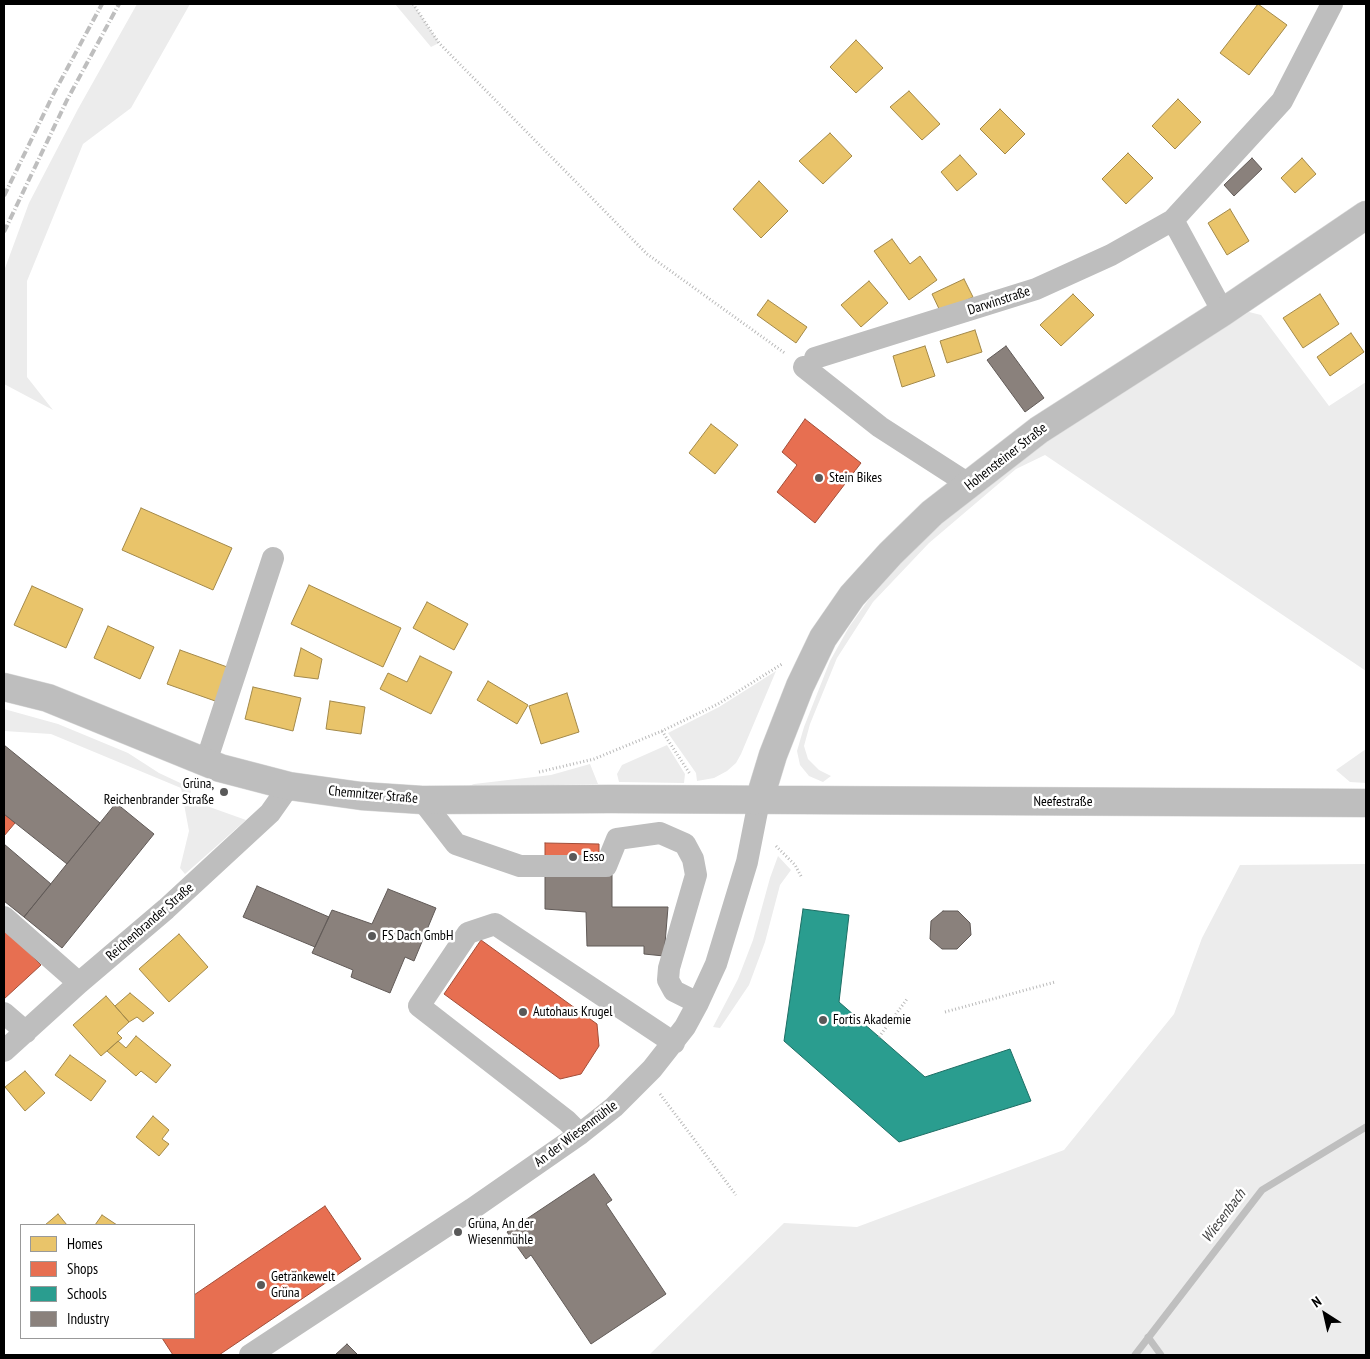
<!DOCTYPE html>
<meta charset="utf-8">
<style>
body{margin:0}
#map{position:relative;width:1370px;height:1359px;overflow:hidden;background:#fff;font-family:"PT Sans Narrow",sans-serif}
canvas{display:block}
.frame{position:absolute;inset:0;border:5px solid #000;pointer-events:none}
.legend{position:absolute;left:20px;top:1224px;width:175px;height:115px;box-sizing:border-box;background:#fff;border:1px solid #999;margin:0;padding:6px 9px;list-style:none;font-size:15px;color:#000}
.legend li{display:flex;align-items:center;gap:10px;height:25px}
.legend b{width:25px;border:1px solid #999}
.north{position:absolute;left:1300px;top:1289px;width:50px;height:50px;-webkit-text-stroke:4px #fff;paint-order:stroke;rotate:325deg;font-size:14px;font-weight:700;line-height:20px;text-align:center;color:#000}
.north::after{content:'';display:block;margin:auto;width:18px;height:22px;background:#000;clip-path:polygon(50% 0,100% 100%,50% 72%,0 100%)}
</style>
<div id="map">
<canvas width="1370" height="1359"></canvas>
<div class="frame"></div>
<ul class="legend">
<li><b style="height:14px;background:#e9c46a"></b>Homes</li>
<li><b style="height:14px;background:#e76f51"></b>Shops</li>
<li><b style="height:14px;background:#2a9d8f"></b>Schools</li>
<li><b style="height:14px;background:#8a817c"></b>Industry</li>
</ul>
<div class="north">N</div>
</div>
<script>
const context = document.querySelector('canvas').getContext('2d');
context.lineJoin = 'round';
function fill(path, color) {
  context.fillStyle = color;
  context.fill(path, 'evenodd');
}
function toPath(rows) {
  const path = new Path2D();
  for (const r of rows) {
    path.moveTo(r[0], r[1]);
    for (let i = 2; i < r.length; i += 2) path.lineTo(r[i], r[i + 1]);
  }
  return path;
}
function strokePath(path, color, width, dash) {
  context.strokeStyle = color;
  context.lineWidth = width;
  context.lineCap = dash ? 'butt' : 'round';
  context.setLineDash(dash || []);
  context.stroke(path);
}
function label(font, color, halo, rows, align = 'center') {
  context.font = font + ' "PT Sans Narrow",sans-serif';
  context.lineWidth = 5;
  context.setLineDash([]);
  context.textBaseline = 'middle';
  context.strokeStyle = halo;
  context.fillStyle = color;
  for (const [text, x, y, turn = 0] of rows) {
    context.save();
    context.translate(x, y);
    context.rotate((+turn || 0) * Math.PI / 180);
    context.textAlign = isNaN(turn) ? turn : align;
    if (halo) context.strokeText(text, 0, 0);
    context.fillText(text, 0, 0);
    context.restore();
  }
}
fill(toPath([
 [137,4,190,4,131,108,83,144,27,281,27,377,53,410,4,384,4,271,29,203,78,109],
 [395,4,413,4,439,43,431,47],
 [1249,312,1261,315,1329,406,1366,382,1366,671,1045,455,1016,469,929,543,873,602,837,658,810,724,804,746,808,759,819,770,831,776,823,782,809,776,800,765,797,751,804,727,830,661,849,627,869,599,898,565,928,534,1031,450],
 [776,671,741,754,736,763,727,771,714,778,697,781,696,773,668,733,719,707],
 [4,709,58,724,128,753,159,773,191,788,190,800,246,820,185,874,180,868,189,831,181,788,51,734,4,731],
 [667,745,685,774,684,783,619,782,617,774,622,765],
 [1366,749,1366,783,1350,782,1336,770],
 [590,764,598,784,466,787,474,784,551,775],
 [778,856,791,870,780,885,765,942,749,985,720,1028,713,1027,738,979,753,940,770,878],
 [1366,864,1366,1355,649,1355,784,1223,857,1227,1064,1150,1174,1014,1202,938,1240,865]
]), '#ececec');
const homes = toPath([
 [1258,4,1287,25,1249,75,1220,53,1258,4],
 [856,40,883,68,856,93,830,67,856,40],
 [909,91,940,124,922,140,890,107,909,91],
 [1178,99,1201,122,1175,149,1152,126,1178,99],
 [1000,109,1025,134,1005,154,980,129,1000,109],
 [830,133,852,156,823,184,799,161,830,133],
 [1128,153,1153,178,1126,204,1102,179,1128,153],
 [960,155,977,174,957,191,941,172,960,155],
 [1302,158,1316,174,1295,193,1281,178,1302,158],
 [759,181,788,211,761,238,733,209,759,181],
 [1230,209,1249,241,1227,255,1208,223,1230,209],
 [892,239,910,264,920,256,937,280,909,300,874,251,892,239],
 [964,279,973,297,941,313,932,294,964,279],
 [869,281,888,303,861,327,841,305,869,281],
 [1073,294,1094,315,1061,346,1040,325,1073,294],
 [1320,294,1339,324,1303,348,1283,318,1320,294],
 [768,300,807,327,796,343,757,315,768,300],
 [975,330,982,352,947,363,940,341,975,330],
 [1351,333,1364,352,1330,376,1317,357,1351,333],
 [925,346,935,376,902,387,893,356,925,346],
 [711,424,738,445,715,474,689,453,711,424],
 [141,508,232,548,213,590,122,550,141,508],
 [309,585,401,628,383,667,291,624,309,585],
 [32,586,83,609,66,648,14,625,32,586],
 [427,602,468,624,454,650,413,628,427,602],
 [108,626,154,647,140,679,94,658,108,626],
 [301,648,322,659,318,679,294,676,301,648],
 [180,650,230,668,218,702,167,684,180,650],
 [420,656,452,672,431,714,380,689,388,673,407,682,420,656],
 [488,681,528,705,517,724,477,700,488,681],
 [253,687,301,698,293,731,245,719,253,687],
 [567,693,579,732,541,744,529,706,567,693],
 [330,701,365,707,361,734,326,729,330,701],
 [179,934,208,967,169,1002,139,969,179,934],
 [130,993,154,1013,143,1022,137,1017,129,1022,115,1006,130,993],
 [106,996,129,1022,117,1033,122,1038,101,1056,73,1025,106,996],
 [136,1036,171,1065,156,1083,141,1071,136,1076,107,1051,118,1041,126,1048,136,1036],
 [70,1055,106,1081,91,1101,55,1075,70,1055],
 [25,1071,45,1093,25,1111,5,1087,25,1071],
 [153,1116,169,1130,162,1139,169,1144,159,1156,136,1137,153,1116],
 [58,1214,67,1225,45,1225,58,1214],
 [102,1215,117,1225,95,1225,102,1215]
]);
fill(homes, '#e9c46a');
strokePath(homes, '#a3894a', 1);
const shops = toPath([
 [805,419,861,463,815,523,777,492,797,465,782,452,805,419],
 [4,814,15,823,4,836,4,814],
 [545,843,599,844,599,875,545,874,545,843],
 [4,928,41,965,4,999,4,928],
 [481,940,597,1024,599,1046,581,1074,560,1079,444,994,481,940],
 [325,1206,361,1259,219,1355,173,1355,162,1338,194,1338,194,1295,325,1206]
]);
fill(shops, '#e76f51');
strokePath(shops, '#a24e39', 1);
const schools = toPath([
 [803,909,849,915,839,1002,925,1077,1010,1049,1031,1101,899,1142,784,1041,803,909]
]);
fill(schools, '#2a9d8f');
strokePath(schools, '#1d6e64', 1);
const industry = toPath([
 [1252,158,1262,169,1234,196,1224,185,1252,158],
 [1006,346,1044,398,1025,412,987,360,1006,346],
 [4,745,100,823,67,864,4,814,4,745],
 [116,803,154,834,62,948,24,917,116,803],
 [4,844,51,884,24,917,4,901,4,844],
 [545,874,612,875,612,907,668,907,664,956,644,954,644,946,587,946,586,912,545,909,545,874],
 [257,886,329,917,315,947,243,917,257,886],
 [388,889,436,908,414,961,405,957,390,993,351,977,353,970,312,953,332,910,372,924,388,889],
 [943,911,958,911,970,923,971,935,957,949,942,949,930,939,931,921,943,911],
 [594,1174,612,1200,606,1204,666,1294,591,1344,531,1255,526,1259,507,1232,594,1174],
 [347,1344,358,1355,335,1355,347,1344]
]);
fill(industry, '#8a817c');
strokePath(industry, '#615a57', 1);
strokePath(toPath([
 [1148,1337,1161,1355],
 [1135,1355,1262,1190,1366,1127]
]), '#bfbfbf', 7);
const major = toPath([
 [4,687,48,698,220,768,289,786,361,796,422,800,611,799,1366,803],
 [759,801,773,755,800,686,823,638,852,596,890,554,932,513,1039,430,1223,312,1366,215]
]);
strokePath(major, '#dbdbdb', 29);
strokePath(toPath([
 [413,4,439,43,647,254,786,354],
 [662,731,690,774],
 [539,772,594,759,662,731,718,704,782,664],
 [776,846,795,865,802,878],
 [945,1012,1055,982],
 [879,1037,907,999],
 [660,1094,736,1195]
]), '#b9b9b9', 3, [1, 2.5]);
strokePath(toPath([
 [1173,220,1223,312],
 [815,358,1036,289,1111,255,1173,220,1282,101,1332,4],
 [804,367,880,427,970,485],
 [206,762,273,558],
 [422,800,456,844,520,866,606,866,617,839,660,833,685,844,693,859,696,875,669,968,668,980,674,991,698,1003],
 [4,917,79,983],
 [4,1013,26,1032],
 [4,1051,79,983,166,909,270,813,289,786],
 [580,1134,567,1121,419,1006,468,933,495,924,674,1043],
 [250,1355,472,1209,580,1134,614,1107,652,1069,685,1027,698,1003,716,964,747,862,759,801]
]), '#bebebe', 22);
strokePath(major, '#bebebe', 28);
strokePath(toPath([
 [4,196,54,93,102,4],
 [4,232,67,100,119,4]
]), '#bebebe', 4, [8, 2.5, 1, 2.5]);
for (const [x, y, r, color] of [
 [819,478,5,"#595959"],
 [224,792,5,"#595959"],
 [573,857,5,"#595959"],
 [372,936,5,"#595959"],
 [523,1012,5,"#595959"],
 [823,1020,5,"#595959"],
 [458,1232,5,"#595959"],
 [261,1285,5,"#595959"]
]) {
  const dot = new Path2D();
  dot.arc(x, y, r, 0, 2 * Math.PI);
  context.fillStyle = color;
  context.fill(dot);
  strokePath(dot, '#fff', 2);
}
label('14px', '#000', '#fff', [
 ["Darwinstraße",999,301,-18],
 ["Hohensteiner Straße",1006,457,-38],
 ["Chemnitzer Straße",373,795,5],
 ["Neefestraße",1063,802],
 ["Reichenbrander Straße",150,922,-41],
 ["An der Wiesenmühle",576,1134,-37]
]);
label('14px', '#000', '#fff', [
 ["Stein Bikes",829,478],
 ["Grüna,",214,784,"right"],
 ["Reichenbrander Straße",214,800,"right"],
 ["Esso",583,857],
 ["FS Dach GmbH",382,936],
 ["Autohaus Krugel",533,1012],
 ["Fortis Akademie",833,1020],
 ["Grüna, An der",468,1224],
 ["Wiesenmühle",468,1240],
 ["Getränkewelt",271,1277],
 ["Grüna",271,1293]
], 'left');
label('italic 15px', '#444', '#fff', [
 ["Wiesenbach",1224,1216,-53]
]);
</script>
